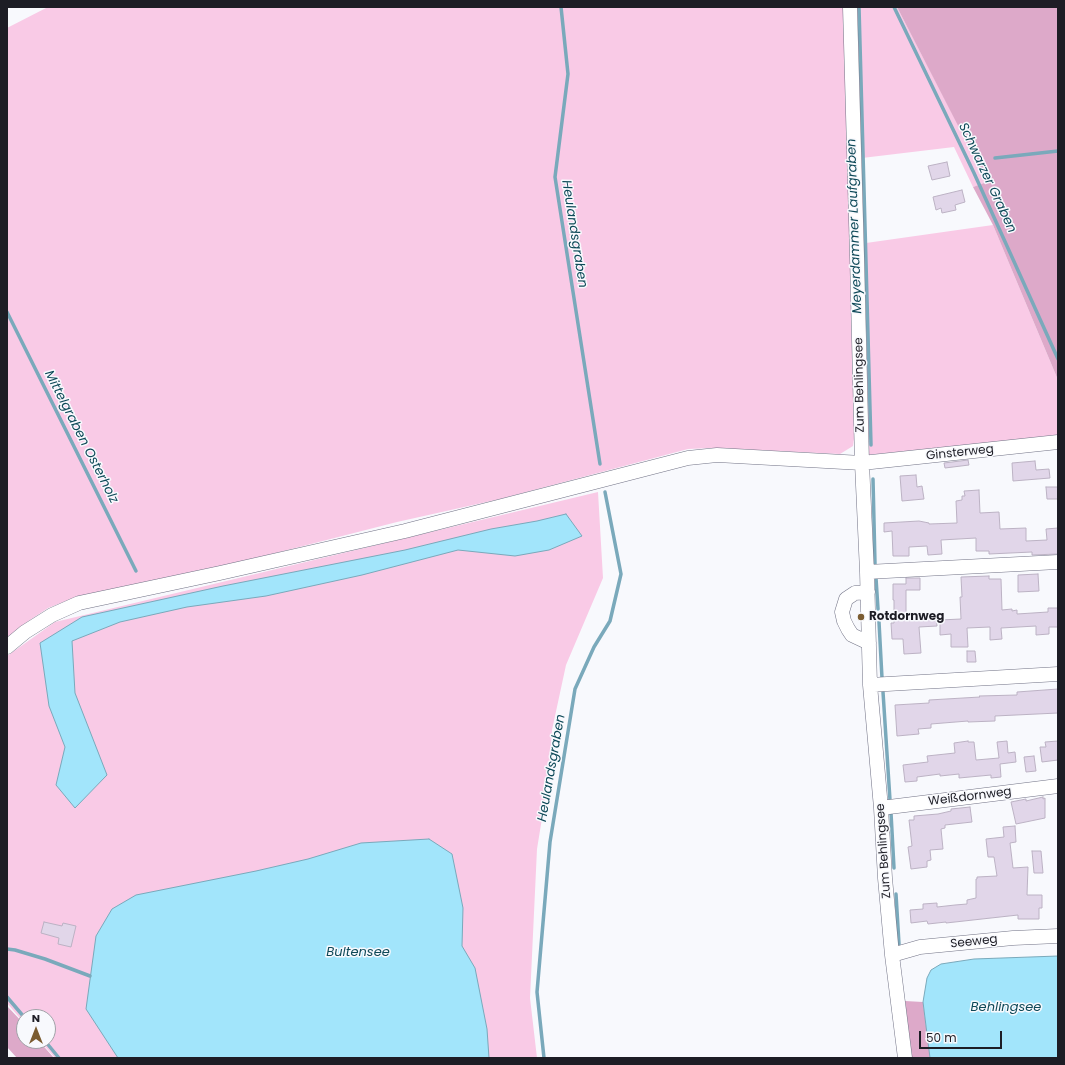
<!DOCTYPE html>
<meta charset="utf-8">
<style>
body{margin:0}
#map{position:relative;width:1065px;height:1065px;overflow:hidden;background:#f8f9fd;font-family:Poppins,sans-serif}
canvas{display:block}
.frame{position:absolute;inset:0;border:8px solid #1d1d25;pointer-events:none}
.north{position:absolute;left:16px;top:1009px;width:40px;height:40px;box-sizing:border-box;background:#f8f9fd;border:1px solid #a0a1a7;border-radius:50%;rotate:0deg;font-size:11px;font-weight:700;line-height:16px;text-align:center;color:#1d1d25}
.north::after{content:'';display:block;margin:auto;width:14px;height:18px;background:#7b5c31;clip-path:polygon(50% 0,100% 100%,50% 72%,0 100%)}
.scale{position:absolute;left:919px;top:1031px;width:83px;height:18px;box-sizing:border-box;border:2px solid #1d1d25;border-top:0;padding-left:5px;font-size:12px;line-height:14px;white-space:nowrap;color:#1d1d25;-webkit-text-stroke:3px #f8f9fd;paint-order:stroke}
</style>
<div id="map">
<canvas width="1065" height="1065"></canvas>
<div class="frame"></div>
<div class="north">N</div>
<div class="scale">50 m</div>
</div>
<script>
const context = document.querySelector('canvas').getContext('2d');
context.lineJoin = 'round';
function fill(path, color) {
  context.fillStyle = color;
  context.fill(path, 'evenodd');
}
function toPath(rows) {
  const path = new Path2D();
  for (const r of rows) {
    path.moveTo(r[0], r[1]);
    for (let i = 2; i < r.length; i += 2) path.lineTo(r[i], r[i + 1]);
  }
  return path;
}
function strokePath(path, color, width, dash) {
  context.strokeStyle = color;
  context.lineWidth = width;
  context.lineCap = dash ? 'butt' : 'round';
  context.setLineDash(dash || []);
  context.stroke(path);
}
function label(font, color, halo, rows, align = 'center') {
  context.font = font + ' Poppins,sans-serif';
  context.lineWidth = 3;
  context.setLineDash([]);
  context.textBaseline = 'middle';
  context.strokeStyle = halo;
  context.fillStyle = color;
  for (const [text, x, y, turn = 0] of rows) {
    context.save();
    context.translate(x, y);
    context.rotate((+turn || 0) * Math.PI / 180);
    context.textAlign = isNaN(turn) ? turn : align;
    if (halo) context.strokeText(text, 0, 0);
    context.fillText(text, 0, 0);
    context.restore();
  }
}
fill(toPath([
 [48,7,844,7,854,439,853,446,840,454,712,448,688,449,500,499,397,522,229,565,71,599,48,608,27,622,7,638,7,28],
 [854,7,897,7,988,182,973,187,954,147,862,158],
 [993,225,1058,380,1058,436,868,455,866,243],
 [598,492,603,578,566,665,552,730,550,769,537,849,530,998,537,1058,55,1058,40,1041,48,1041,48,1017,24,1017,24,1023,7,1003,7,656,55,622]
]), '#f9cae6');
fill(toPath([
 [897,7,1058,7,1058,380,993,225,973,187,987,182],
 [905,1001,923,1002,930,1058,910,1058],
 [7,1006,24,1024,24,1041,39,1041,54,1058,17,1058,7,1047]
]), '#dda9c9');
const water = toPath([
 [566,514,582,536,549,550,515,556,458,550,362,575,266,596,187,607,120,622,72,641,75,693,107,775,75,808,56,785,65,747,49,706,40,643,82,617,223,586,405,550,491,529,537,521,566,514],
 [429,839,452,854,463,908,462,946,475,968,487,1029,489,1058,118,1058,86,1009,96,936,112,909,136,895,256,871,308,859,361,843,429,839],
 [1058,956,1058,1058,930,1058,923,1002,927,978,931,970,941,964,974,959,1058,956]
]);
fill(water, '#a2e5fb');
strokePath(water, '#7aa9bb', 1);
strokePath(toPath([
 [561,7,568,74,555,177,600,464],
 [859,7,871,445],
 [894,7,974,173,1058,359],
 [995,158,1058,151],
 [7,312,136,571],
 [873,479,875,564],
 [876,578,878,609],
 [879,622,882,678],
 [883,692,890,800],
 [891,813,894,868],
 [896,894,899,944],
 [7,949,15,950,45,959,90,976],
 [7,997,24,1017],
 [45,1041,59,1058],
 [544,1058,537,992,550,842,575,689,594,647,610,621,621,574,605,492]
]), '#7aa9bb', 3.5);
const building = toPath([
 [947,162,950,176,932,180,928,166,947,162],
 [962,190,965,202,955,205,956,210,942,213,941,208,936,210,933,197,962,190],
 [968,460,969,465,945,468,944,463,968,460],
 [1035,461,1036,470,1049,469,1050,478,1013,481,1012,463,1035,461],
 [916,475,917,487,922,486,924,499,902,501,900,476,916,475],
 [1046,487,1058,487,1058,499,1047,499,1046,487],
 [979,490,980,513,999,512,1000,529,1026,528,1026,541,1047,540,1046,529,1058,528,1058,554,1032,555,1032,552,989,554,989,551,976,551,976,538,941,540,942,554,928,555,927,546,909,547,909,556,893,556,892,531,884,532,884,523,919,521,929,523,929,524,957,523,956,501,962,500,962,496,965,496,964,491,979,490],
 [1038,574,1039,591,1018,592,1018,575,1038,574],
 [989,576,989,579,1001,579,1002,610,1012,609,1012,611,1017,610,1017,614,1048,612,1048,608,1058,608,1058,627,1049,627,1049,634,1036,635,1036,626,1001,628,1002,639,990,640,990,627,967,628,968,647,951,647,951,634,940,635,940,620,961,619,960,597,962,597,961,577,989,576],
 [906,578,920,578,920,590,906,590,906,618,936,616,937,626,919,627,921,653,904,654,903,639,892,639,891,623,894,623,894,600,893,600,893,584,906,584,906,578],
 [967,651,975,651,976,662,967,662,967,651],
 [1058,689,1058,713,995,716,995,721,968,722,968,721,931,724,931,728,918,729,919,734,897,736,895,705,929,703,929,700,980,697,979,696,1017,695,1017,692,1058,689],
 [968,741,968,742,974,742,976,760,999,758,997,742,1007,741,1008,753,1015,752,1016,762,1000,764,1001,777,991,778,991,775,959,778,959,774,940,776,940,774,917,777,917,781,905,782,903,765,928,762,927,756,955,753,954,743,968,741],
 [1058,741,1058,760,1042,762,1040,747,1046,747,1045,742,1058,741],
 [1034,756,1036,771,1026,772,1024,757,1034,756],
 [1043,797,1043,799,1045,798,1045,818,1016,824,1011,802,1026,799,1026,801,1043,797],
 [970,807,972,822,945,825,945,828,941,829,943,849,930,850,931,860,927,861,927,867,911,869,908,847,912,846,909,820,914,820,914,816,938,814,951,811,951,809,970,807],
 [1015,826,1016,842,1010,843,1013,868,1028,867,1027,895,1042,895,1042,908,1039,908,1039,919,1018,919,1018,915,946,923,946,922,928,924,927,921,911,923,910,910,923,909,923,904,937,903,937,907,955,905,967,904,967,900,976,898,976,879,977,879,977,877,997,876,994,857,988,857,986,839,1004,837,1003,827,1015,826],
 [1032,851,1041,851,1043,873,1034,873,1032,851],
 [44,922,62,926,63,923,76,926,71,947,58,944,59,938,41,933,44,922]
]);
fill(building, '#e1d6e9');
strokePath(building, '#bcb2c4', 1);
const minor = toPath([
 [850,7,857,256,862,463,867,572,870,685,881,808,885,878,892,955,905,1058],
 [867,572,1058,562],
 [868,592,855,593,846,599,842,612,844,621,848,629,852,635,869,643],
 [7,647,25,632,52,615,79,603,220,573,405,531,688,458,717,455,862,463,1058,442],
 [870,685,1058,674],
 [881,808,1058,786],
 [892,955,920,947,1013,938,1058,936]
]);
strokePath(minor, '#727386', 15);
strokePath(minor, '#fff', 14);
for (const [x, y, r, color] of [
 [861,617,4,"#7b5c31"]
]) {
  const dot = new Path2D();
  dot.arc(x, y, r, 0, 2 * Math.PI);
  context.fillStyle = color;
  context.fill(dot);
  strokePath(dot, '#f8f9fd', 1.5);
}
label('12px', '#1d1d25', '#f8f9fd', [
 ["Zum Behlingsee",860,385,-91],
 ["Ginsterweg",960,453,-6],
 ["Weißdornweg",970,797,-7],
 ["Zum Behlingsee",884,851,-94],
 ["Seeweg",974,942,-6]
]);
label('bold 12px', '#1d1d25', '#f8f9fd', [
 ["Rotdornweg",869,617]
], 'left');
label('italic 13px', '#0e4958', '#f8f9fd', [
 ["Schwarzer Graben",987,178,65],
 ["Meyerdammer Laufgraben",855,226,-92],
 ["Heulandsgraben",574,234,81],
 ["Mittelgraben Osterholz",81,437,63],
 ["Heulandsgraben",552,768,-80],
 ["Bultensee",358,953],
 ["Behlingsee",1006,1008]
]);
</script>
